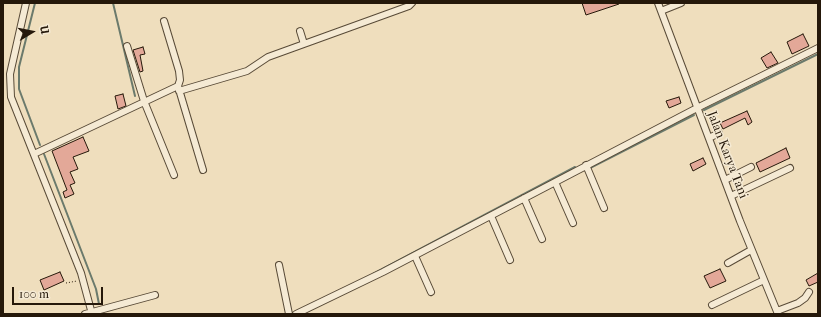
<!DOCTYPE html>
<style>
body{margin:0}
#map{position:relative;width:821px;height:317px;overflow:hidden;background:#efdebd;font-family:"IM FELL French Canon",serif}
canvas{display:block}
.frame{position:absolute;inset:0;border:4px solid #25180a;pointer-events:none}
.north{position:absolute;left:12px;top:12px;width:40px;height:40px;-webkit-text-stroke:3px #f5ead4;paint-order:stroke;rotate:80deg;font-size:11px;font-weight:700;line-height:16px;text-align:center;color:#25180a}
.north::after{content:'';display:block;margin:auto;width:14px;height:18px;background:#25180a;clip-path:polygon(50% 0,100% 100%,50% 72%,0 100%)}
.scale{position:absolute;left:12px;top:287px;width:91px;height:18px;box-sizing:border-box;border:2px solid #25180a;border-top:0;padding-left:5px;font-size:12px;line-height:14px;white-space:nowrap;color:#25180a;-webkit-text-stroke:3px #f5ead4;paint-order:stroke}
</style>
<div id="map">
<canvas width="821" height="317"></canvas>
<div class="frame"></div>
<div class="north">U</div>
<div class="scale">100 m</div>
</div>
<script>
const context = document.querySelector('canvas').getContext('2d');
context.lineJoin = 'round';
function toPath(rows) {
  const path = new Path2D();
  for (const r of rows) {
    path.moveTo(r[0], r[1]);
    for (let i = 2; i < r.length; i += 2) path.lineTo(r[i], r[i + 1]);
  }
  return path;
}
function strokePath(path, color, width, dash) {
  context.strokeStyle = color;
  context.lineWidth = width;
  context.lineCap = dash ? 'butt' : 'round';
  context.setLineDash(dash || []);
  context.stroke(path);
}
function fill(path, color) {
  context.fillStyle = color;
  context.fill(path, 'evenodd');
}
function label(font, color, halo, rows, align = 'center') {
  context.font = font + ' "IM FELL French Canon",serif';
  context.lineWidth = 3;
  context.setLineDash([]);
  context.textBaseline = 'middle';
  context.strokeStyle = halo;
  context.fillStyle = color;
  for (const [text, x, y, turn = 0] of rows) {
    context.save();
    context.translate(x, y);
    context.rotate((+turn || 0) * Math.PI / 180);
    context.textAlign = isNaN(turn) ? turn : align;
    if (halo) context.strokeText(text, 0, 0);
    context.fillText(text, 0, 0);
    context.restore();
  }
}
strokePath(toPath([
 [35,3,19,67,19,89,40,145],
 [113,3,135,96],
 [704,110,818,54],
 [44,154,96,289,99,304],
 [588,169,694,115],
 [373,274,575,167]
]), '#6b7a6c', 2);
const building = toPath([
 [582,3,619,3,619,4,586,15,582,3],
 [803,34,809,46,792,54,787,42,803,34],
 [143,47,145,54,140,55,143,71,140,72,133,50,143,47],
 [771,52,778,63,767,68,761,58,771,52],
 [123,94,126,106,118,109,115,96,123,94],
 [679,97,681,103,669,108,666,101,679,97],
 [747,111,752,122,748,125,745,118,723,129,720,123,747,111],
 [83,137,89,151,73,157,78,169,70,172,75,183,70,185,74,194,65,198,63,192,67,190,52,151,83,137],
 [786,148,790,158,760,172,756,163,786,148],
 [703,158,706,164,693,171,690,164,703,158],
 [720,269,726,281,710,288,704,276,720,269],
 [60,272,64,281,44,290,40,280,60,272],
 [818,273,818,282,809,286,806,280,818,273]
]);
fill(building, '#e3a898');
strokePath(building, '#25180a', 1);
const minor = toPath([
 [26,3,10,74,11,97,81,273,92,314],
 [658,3,740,221,778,314],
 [661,11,681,3],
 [164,21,179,71,180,80,178,86,203,170],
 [300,31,304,44],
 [127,46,144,101,174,175],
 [179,91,247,71,268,57,409,6,412,3],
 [709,138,719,133],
 [34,154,178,86],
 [586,165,604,208],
 [725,180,751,167],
 [555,182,573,223],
 [731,196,790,168],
 [524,198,542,239],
 [491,216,510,260],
 [415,256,431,292],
 [728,263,751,250],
 [279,265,289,314],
 [712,305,764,280],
 [777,311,798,303,805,298,809,292],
 [85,314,155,295],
 [296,314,383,272,697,108,818,48]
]);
strokePath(minor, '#584a37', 8);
strokePath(toPath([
 [66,283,77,281]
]), '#25180a', 1, [1, 2]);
strokePath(minor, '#f5ead4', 6);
label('13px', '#25180a', '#f5ead4', [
 ["Jalan Karya Tani",727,155,69]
]);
</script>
